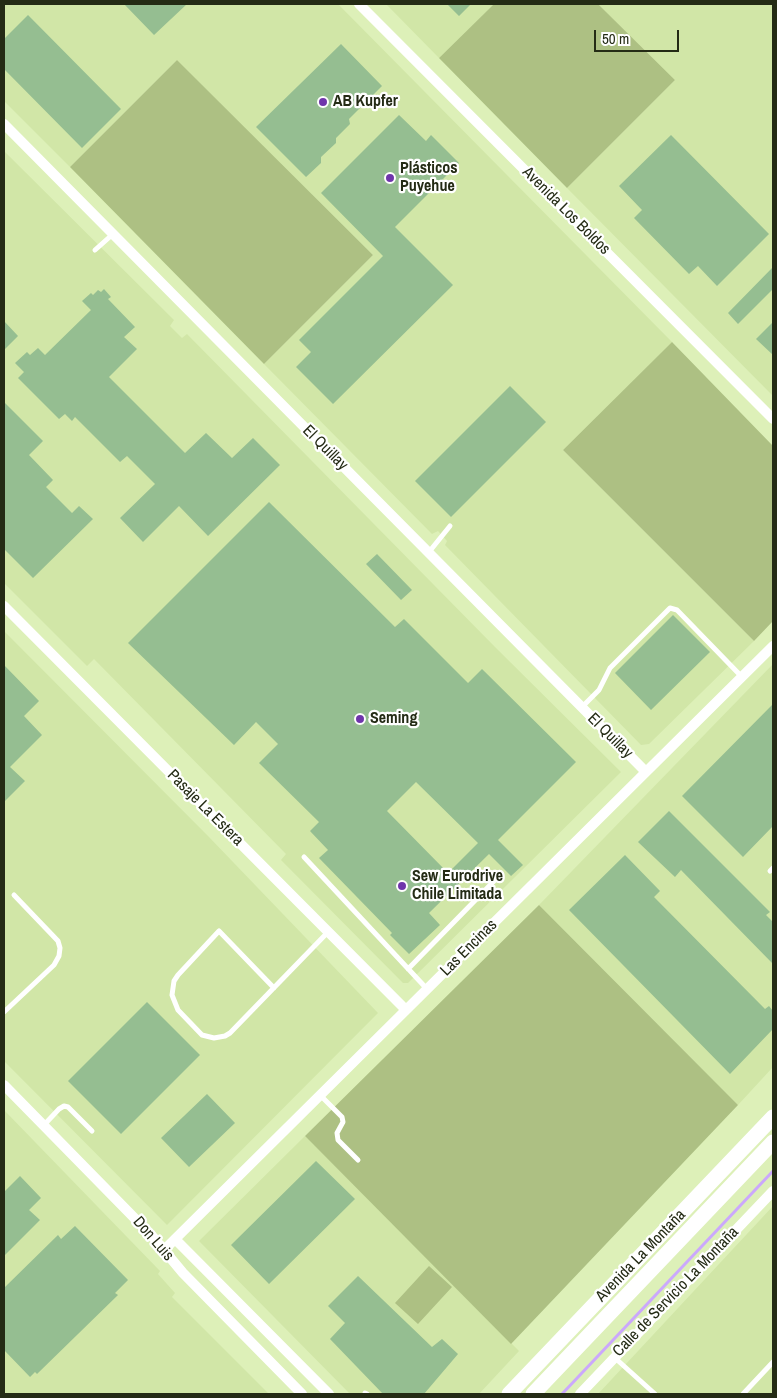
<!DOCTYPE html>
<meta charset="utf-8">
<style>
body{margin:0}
#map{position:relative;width:777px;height:1398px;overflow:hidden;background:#ddf0b8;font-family:"Archivo Narrow",sans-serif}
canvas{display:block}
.frame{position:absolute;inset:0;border:5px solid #242b15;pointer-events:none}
.scale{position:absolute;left:594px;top:30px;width:85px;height:22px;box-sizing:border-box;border:2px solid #242b15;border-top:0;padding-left:6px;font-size:15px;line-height:18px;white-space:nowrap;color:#242b15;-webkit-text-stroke:4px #fff;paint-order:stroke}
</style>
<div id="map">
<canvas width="777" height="1398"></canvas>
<div class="frame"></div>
<div class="scale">50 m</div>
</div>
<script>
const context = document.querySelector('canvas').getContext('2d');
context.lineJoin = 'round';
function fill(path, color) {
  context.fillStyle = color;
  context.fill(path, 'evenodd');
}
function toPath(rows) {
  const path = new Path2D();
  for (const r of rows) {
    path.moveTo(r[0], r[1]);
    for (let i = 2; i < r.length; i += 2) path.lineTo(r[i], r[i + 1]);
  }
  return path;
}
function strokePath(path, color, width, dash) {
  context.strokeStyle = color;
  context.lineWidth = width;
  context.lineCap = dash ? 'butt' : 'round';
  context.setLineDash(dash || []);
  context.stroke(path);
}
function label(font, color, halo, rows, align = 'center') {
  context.font = font + ' "Archivo Narrow",sans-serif';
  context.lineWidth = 4.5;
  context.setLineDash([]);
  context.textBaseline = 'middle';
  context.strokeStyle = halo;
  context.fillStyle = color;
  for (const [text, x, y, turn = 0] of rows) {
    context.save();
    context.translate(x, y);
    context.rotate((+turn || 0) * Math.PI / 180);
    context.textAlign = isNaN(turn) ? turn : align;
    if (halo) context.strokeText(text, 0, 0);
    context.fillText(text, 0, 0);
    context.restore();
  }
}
fill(toPath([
 [4,4,338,4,672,342,563,450,754,641,649,744,641,745,445,545,447,541,438,531,432,534,264,364,373,255,177,60,70,167,4,101],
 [386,4,494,4,439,58],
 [598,4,773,4,773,396,567,188,675,80],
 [4,151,174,320,170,326,182,338,187,334,495,647,621,772,408,983,403,983,281,860,286,854,94,659,87,666,4,583],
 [4,631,209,837,378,1013,167,1225,4,1061],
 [773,664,773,1067,738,1105,539,905],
 [4,1110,160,1271,158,1274,175,1293,172,1297,269,1394,4,1394],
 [305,1136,519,1351,479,1394,350,1394,199,1241],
 [773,1206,773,1394,598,1394]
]), '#d1e6a7');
fill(toPath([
 [494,4,598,4,675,80,567,188,439,58],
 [177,60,373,255,264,364,70,167],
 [672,342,773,446,773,621,754,641,563,450],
 [539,905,738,1105,511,1344,305,1136],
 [429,1266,452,1287,418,1324,395,1303]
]), '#adc083');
strokePath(toPath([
 [562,1394,773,1171]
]), '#cba8fc', 3);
fill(toPath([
 [124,4,187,4,154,35],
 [447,4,471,4,459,16],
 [28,15,121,109,82,148,4,69,4,39],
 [341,44,382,86,349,119,350,124,336,138,336,143,321,157,321,163,306,177,256,127],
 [399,115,426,141,431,135,459,163,395,227,453,285,333,404,296,367,311,352,299,340,383,256,321,193],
 [671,135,769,234,717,286,698,266,689,274,634,218,642,210,619,186],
 [773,267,773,289,738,324,728,313],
 [104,289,111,297,108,299,135,327,124,337,137,349,109,377,185,453,206,433,232,458,253,438,280,465,208,536,179,506,143,542,120,518,155,484,127,456,120,462,75,417,72,421,65,414,59,419,18,378,24,372,15,363,27,352,30,355,38,348,45,355,91,310,82,301,91,293,93,295,98,290,101,292],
 [4,321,18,336,4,350],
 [773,322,773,355,756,339],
 [510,386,546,422,451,517,415,481],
 [4,402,43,441,29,455,53,480,46,487,72,513,79,506,93,519,33,578,4,549],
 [269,502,395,627,404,619,468,683,482,669,576,762,498,840,523,865,511,876,489,854,429,913,440,925,409,954,390,935,392,933,319,858,328,850,310,831,319,822,259,763,278,744,256,722,234,745,128,643],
 [416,782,478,843,448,873,387,811],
 [377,554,412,590,401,600,366,564],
 [673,615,710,652,651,710,615,673],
 [4,665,39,701,24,716,42,735,10,767,25,781,4,802],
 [773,704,773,826,743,857,682,796],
 [669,811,770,912,766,915,773,922,773,964,681,870,675,877,638,842],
 [625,855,660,891,654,897,765,1009,769,1006,773,1011,773,1029,730,1074,569,910],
 [147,1002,200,1055,121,1134,68,1081],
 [207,1094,235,1123,189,1167,161,1138],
 [316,1161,355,1199,269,1284,231,1245],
 [20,1176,41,1198,29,1210,40,1220,4,1256,4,1192],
 [75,1226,128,1280,115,1293,118,1295,37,1374,35,1372,30,1377,4,1350,4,1288,58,1235,61,1239],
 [358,1276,432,1347,442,1339,458,1354,424,1394,383,1394,330,1339,345,1323,328,1306]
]), '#95be91');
strokePath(toPath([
 [95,250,113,234],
 [429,552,450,526],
 [582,707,599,690,610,668,670,608,677,610,742,677],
 [304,857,427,989],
 [770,871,773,868],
 [408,969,497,878],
 [274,988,219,931,178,975,174,981,172,995,178,1010,202,1035,214,1038,225,1036,230,1033,328,932],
 [4,1012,54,965,59,956,60,948,58,941,14,895],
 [320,1095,342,1117,343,1122,337,1133,338,1140,358,1160],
 [44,1125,59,1109,64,1106,68,1107,92,1131],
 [615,1358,655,1394],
 [365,1393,367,1394],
 [743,1394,773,1362]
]), '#fff', 5);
strokePath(toPath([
 [359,4,773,419],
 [4,124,646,772],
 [4,606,406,1010],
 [4,1085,153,1237,183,1273,302,1394],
 [175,1239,329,1394],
 [164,1250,773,646],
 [580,1394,773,1191]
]), '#fff', 10);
strokePath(toPath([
 [509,1394,773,1117],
 [533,1394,773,1142]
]), '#fff', 15);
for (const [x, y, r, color] of [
 [323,102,5,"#6f35ab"],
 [390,178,5,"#6f35ab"],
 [360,719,5,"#6f35ab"],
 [402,886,5,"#6f35ab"]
]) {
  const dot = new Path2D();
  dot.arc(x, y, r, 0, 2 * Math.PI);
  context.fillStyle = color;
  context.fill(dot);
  strokePath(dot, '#fff', 2);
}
label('bold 16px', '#242b15', '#fff', [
 ["AB Kupfer",333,102],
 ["Plásticos",400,169],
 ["Puyehue",400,187],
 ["Seming",370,719],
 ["Sew Eurodrive",412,877],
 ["Chile Limitada",412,895]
], 'left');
label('16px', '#242b15', '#fff', [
 ["Avenida Los Boldos",566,211,45],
 ["El Quillay",325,448,45],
 ["El Quillay",610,736,45],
 ["Pasaje La Estera",205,808,45],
 ["Las Encinas",469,948,-45],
 ["Don Luis",153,1239,49],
 ["Avenida La Montaña",641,1256,-46],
 ["Calle de Servicio La Montaña",676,1292,-46]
]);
</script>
